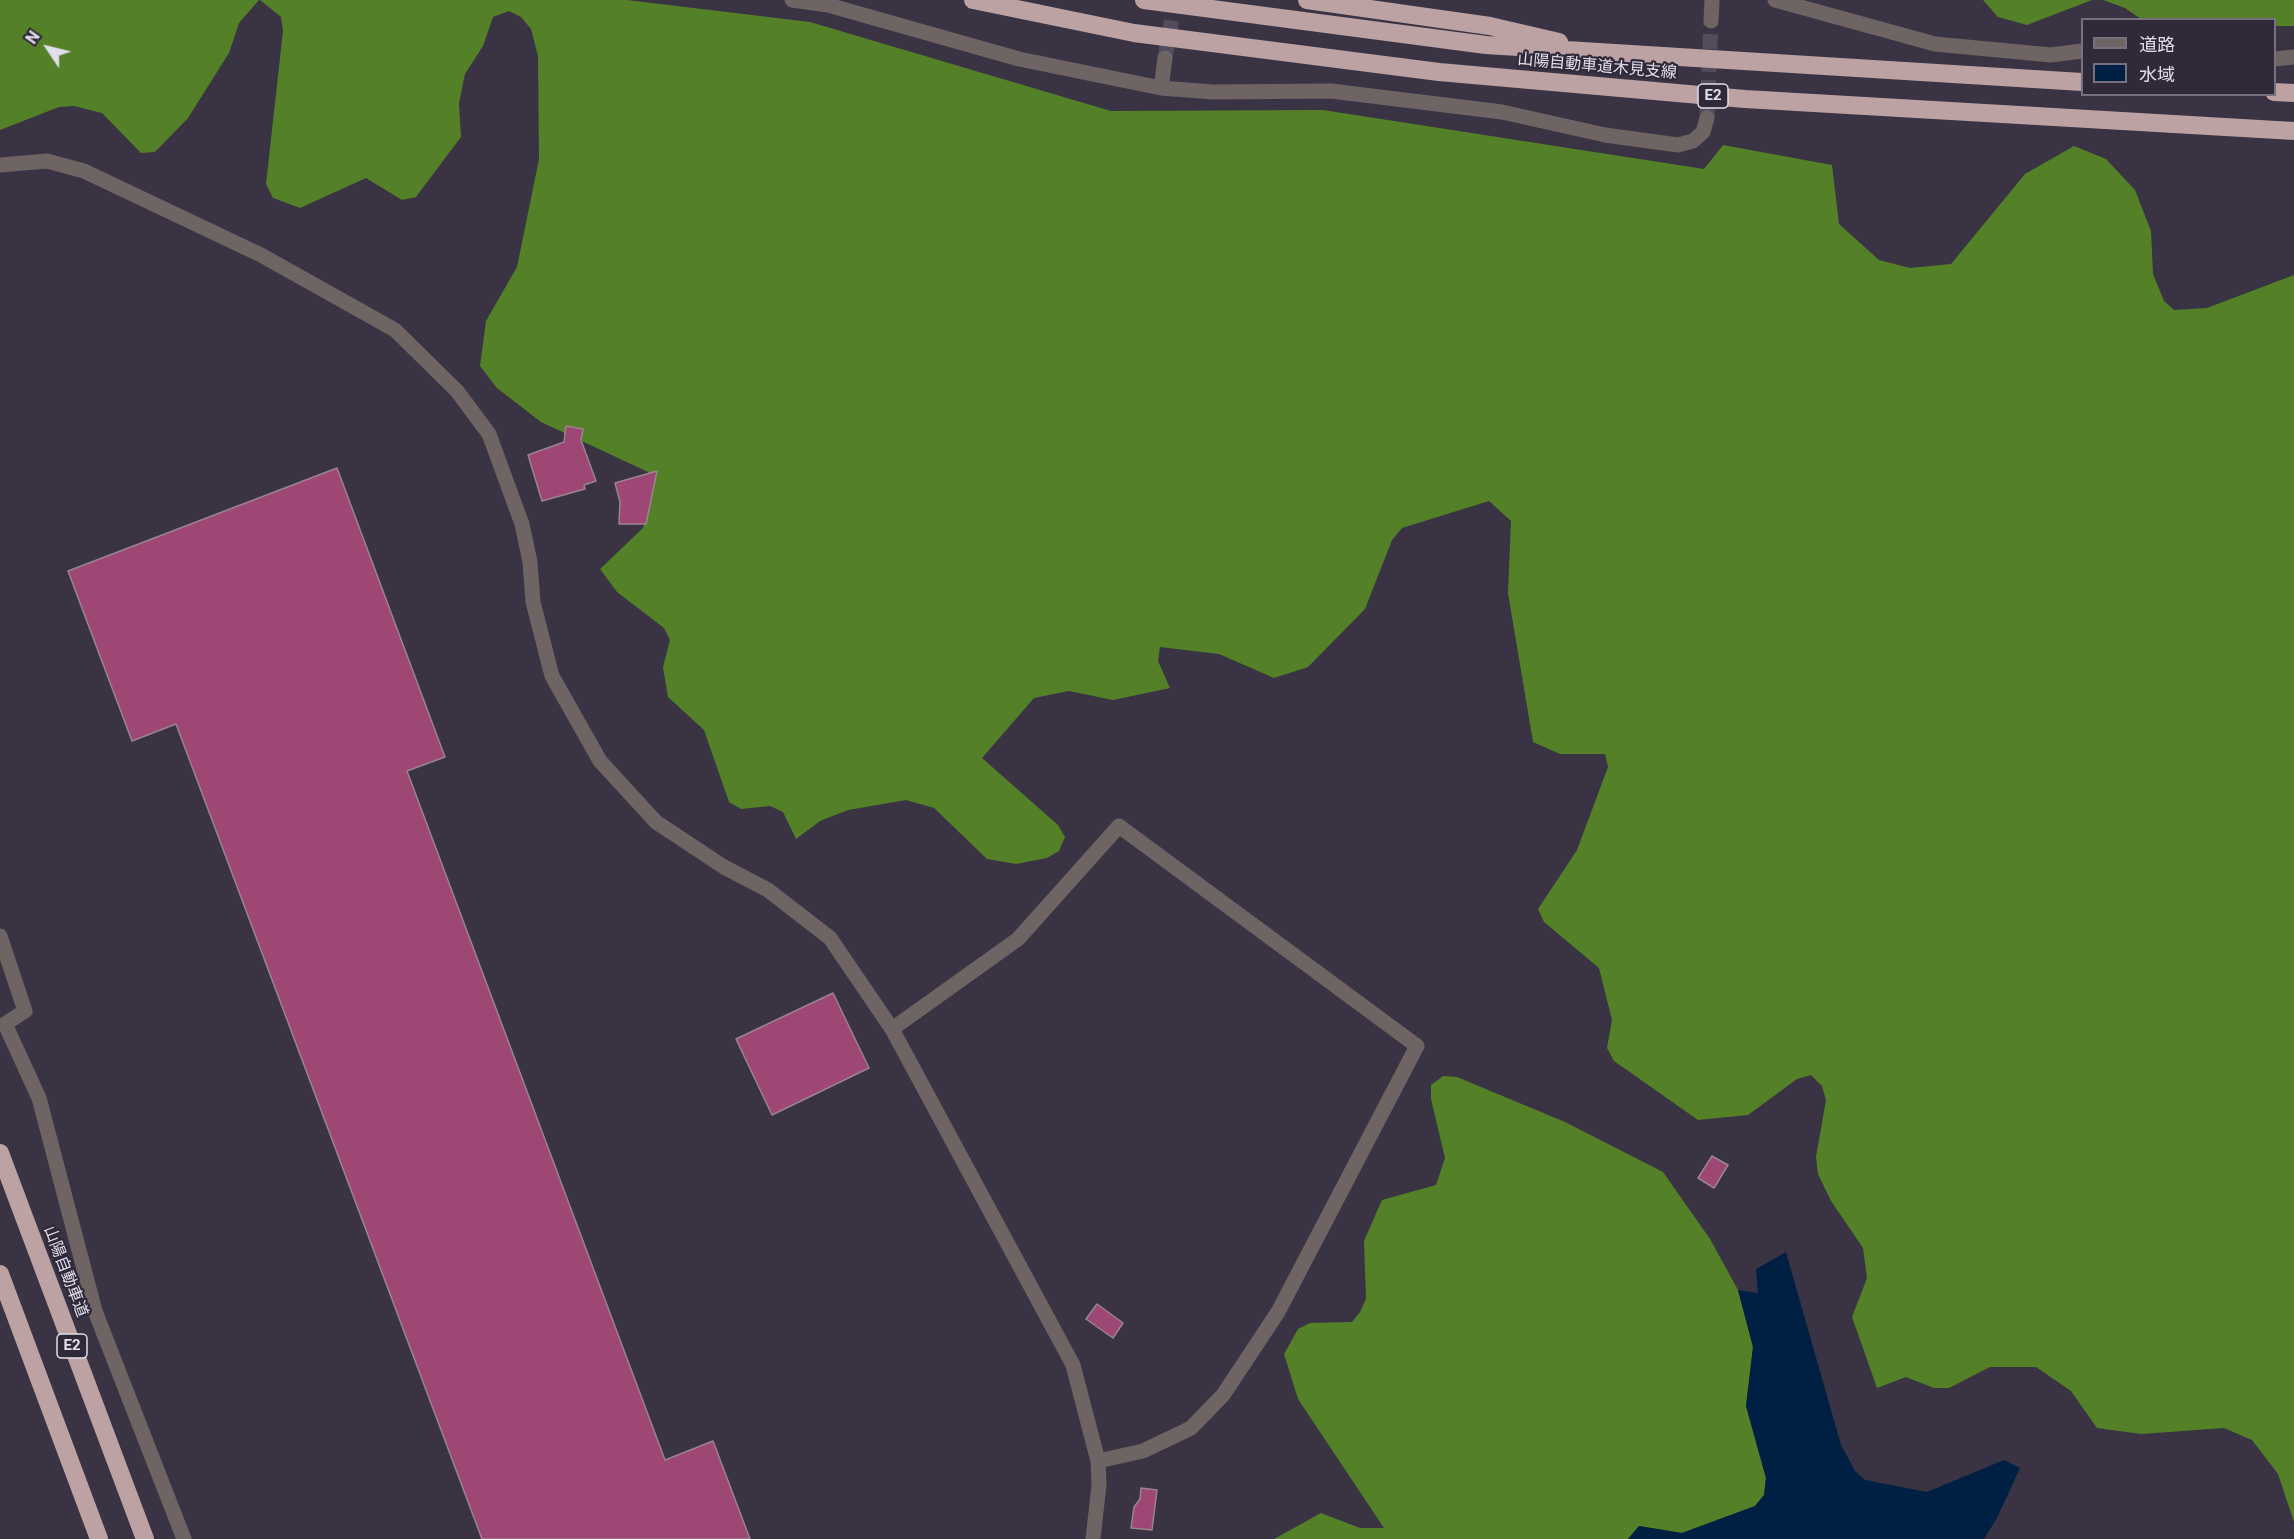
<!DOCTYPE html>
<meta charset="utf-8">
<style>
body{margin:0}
#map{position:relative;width:2294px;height:1539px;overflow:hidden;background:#393344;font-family:Roboto,"Noto Sans JP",sans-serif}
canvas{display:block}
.legend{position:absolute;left:2081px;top:18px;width:195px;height:78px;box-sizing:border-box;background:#2f2939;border:2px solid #77717f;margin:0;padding:8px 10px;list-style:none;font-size:18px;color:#e2dee9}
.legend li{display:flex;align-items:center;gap:12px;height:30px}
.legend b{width:30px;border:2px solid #77717f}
.north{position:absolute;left:18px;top:18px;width:60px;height:60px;-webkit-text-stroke:4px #2f2939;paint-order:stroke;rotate:305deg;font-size:16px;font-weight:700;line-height:24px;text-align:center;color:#e2dee9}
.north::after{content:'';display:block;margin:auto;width:21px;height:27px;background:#e2dee9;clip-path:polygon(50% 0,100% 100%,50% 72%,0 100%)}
</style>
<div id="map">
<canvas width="2294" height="1539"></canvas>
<ul class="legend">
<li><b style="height:8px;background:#6f6464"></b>道路</li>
<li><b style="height:16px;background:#002043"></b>水域</li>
</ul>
<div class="north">N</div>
</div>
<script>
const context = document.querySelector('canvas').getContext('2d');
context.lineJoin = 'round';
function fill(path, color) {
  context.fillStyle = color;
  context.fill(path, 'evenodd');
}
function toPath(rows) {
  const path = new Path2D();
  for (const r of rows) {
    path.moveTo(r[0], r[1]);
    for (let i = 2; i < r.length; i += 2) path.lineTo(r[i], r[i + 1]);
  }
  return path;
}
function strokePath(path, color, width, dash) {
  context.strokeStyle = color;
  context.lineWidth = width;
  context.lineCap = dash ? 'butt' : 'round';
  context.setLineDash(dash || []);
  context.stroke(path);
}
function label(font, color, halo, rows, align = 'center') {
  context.font = font + ' Roboto,"Noto Sans JP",sans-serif';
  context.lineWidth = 4.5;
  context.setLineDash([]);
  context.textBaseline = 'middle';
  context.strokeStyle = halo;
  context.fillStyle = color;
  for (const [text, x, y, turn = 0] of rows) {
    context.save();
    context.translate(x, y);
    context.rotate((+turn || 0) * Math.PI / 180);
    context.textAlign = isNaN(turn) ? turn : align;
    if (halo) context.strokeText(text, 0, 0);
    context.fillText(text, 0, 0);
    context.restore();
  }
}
fill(toPath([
 [0,0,259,0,239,23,229,53,188,118,155,152,141,153,102,113,74,106,59,107,0,130],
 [260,0,627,0,810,22,1111,111,1323,110,1704,169,1723,145,1832,165,1839,224,1879,260,1910,268,1951,264,2025,174,2074,146,2106,159,2135,190,2151,231,2153,274,2164,301,2174,310,2207,308,2294,275,2294,1522,2278,1474,2252,1440,2224,1428,2141,1434,2097,1428,2071,1391,2036,1367,1990,1367,1949,1388,1934,1388,1906,1377,1877,1388,1852,1317,1867,1278,1863,1248,1831,1201,1818,1174,1816,1157,1826,1100,1822,1086,1811,1075,1797,1079,1748,1115,1698,1120,1614,1061,1607,1048,1612,1020,1599,968,1544,922,1538,909,1577,850,1608,767,1605,754,1560,754,1533,742,1508,593,1511,521,1489,501,1402,528,1392,540,1365,609,1308,667,1274,678,1219,654,1160,647,1158,661,1170,688,1113,700,1069,691,1034,698,982,758,1058,825,1065,837,1059,851,1047,858,1016,864,987,859,934,808,906,800,848,810,820,821,796,839,783,812,770,806,741,809,729,802,704,730,668,697,663,667,670,640,664,628,617,592,600,569,643,528,653,486,648,472,541,422,497,388,480,366,486,321,517,267,539,159,538,56,531,29,521,17,509,11,493,17,483,46,465,74,459,103,461,137,416,197,402,200,366,178,300,208,273,198,266,184,283,31,281,17],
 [1983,0,2092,0,2027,25,1998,17],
 [2103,0,2294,0,2294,26,2275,26,2274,20,2141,19,2125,8],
 [1443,1076,1457,1077,1565,1122,1663,1172,1710,1239,1738,1290,1753,1347,1746,1406,1766,1478,1764,1495,1755,1506,1682,1533,1639,1526,1628,1539,1274,1539,1321,1513,1360,1528,1384,1528,1298,1399,1284,1354,1298,1329,1310,1323,1352,1322,1360,1312,1366,1299,1364,1241,1382,1200,1436,1185,1445,1158,1431,1099,1431,1085]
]), '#548128');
fill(toPath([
 [1786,1252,1841,1445,1855,1471,1865,1480,1927,1492,2004,1460,2020,1468,1997,1518,1984,1539,1628,1539,1639,1526,1682,1533,1755,1506,1764,1495,1766,1478,1746,1406,1753,1347,1738,1290,1758,1293,1756,1269]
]), '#002043');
const building = toPath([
 [566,426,583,429,581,440,596,481,584,485,585,489,542,501,528,455,564,442,566,426],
 [337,468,445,757,407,771,665,1460,713,1441,750,1539,482,1539,176,724,132,741,68,571,337,468],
 [657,471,646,524,619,524,620,502,615,483,657,471],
 [833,993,869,1068,772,1115,736,1039,833,993],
 [1712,1156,1728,1165,1714,1188,1698,1178,1712,1156],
 [1097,1304,1123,1323,1113,1338,1086,1319,1097,1304],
 [1141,1488,1157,1490,1152,1530,1131,1528,1134,1507,1140,1499,1141,1488]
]);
fill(building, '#9e4775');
strokePath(building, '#9a848e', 1.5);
strokePath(toPath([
 [1165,58,1175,0],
 [1707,118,1711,21]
]), '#524d5d', 15, [15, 8]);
strokePath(toPath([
 [792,0,828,5,1019,59,1161,88,1213,92,1331,91,1502,112,1605,135,1678,145,1693,141,1703,132,1707,118],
 [1775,0,1935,44,2051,55,2082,51],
 [1711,21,1712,0],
 [2274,59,2294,57],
 [1161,88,1165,58],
 [5,1024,39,1098,95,1311,184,1539]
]), '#6f6464', 15);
strokePath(toPath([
 [0,165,47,161,84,171,261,255,395,330,457,391,489,434,522,524,530,562,533,602,552,676,600,761,656,822,724,867,768,890,830,938,892,1029,1073,1365,1098,1461,1099,1485,1093,1539],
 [0,936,25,1011,5,1024],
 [892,1029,1018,939,1119,826,1417,1046,1278,1312,1223,1395,1191,1428,1143,1451,1098,1461]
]), '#6f6464', 15);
strokePath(toPath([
 [973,0,1134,33,1439,72,1745,99,2294,131],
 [1144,0,1486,45,2082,82],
 [1307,0,1490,26,1559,42],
 [2274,92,2294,93],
 [0,1153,145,1539],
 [0,1274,99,1539]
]), '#bca2a3', 18);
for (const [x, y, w] of [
 [1713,96,30],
 [72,1346,30]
]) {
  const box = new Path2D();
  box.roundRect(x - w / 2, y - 12, w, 24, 4.5);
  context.fillStyle = '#2f2939';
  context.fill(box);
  strokePath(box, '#e2dee9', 1.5);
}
label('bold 15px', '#e2dee9', null, [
 ["E2",1713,96],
 ["E2",72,1346]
]);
label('16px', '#e2dee9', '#2f2939', [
 ["山陽自動車道木見支線",1597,67,5],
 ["山陽自動車道",65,1272,69]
]);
</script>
